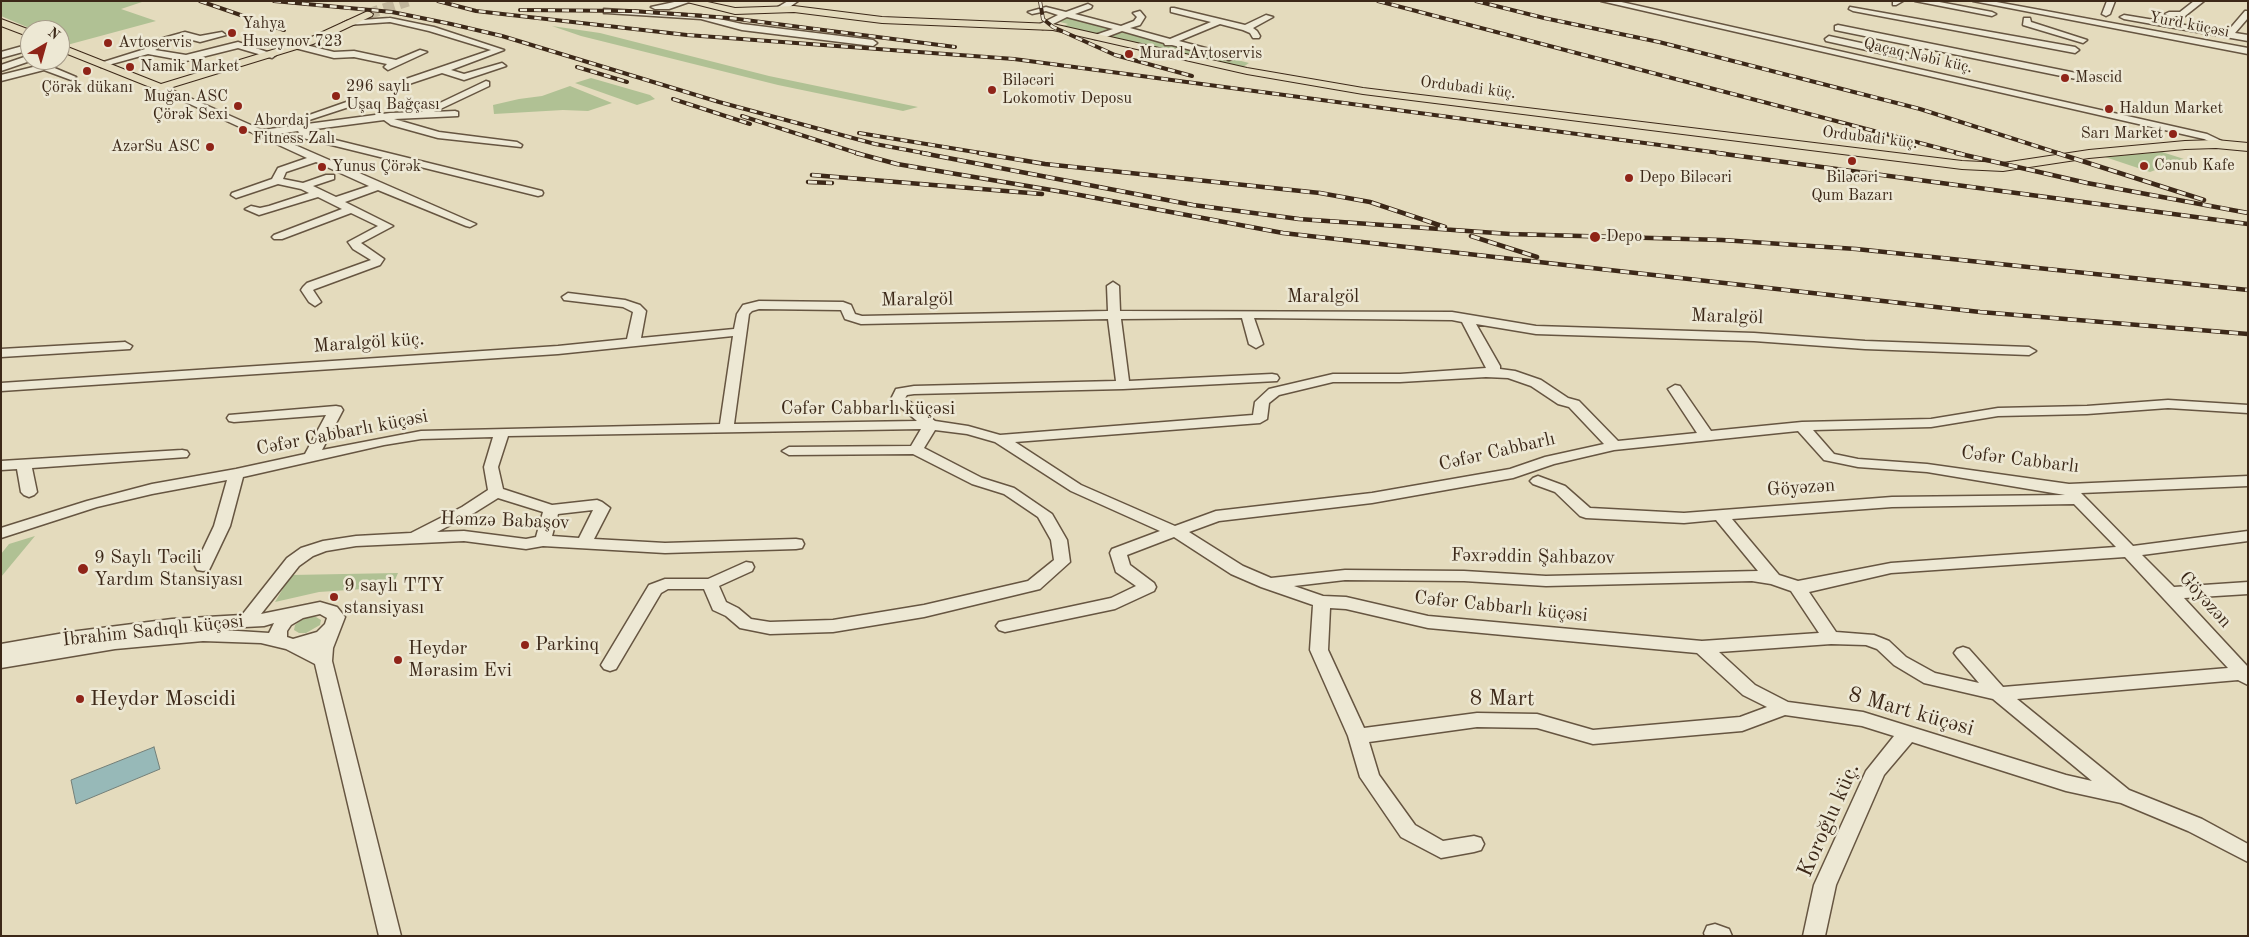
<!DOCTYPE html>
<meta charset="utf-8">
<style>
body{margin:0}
#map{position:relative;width:2249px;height:937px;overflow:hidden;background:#e4dbbd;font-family:"Old Standard TT",serif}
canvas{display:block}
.frame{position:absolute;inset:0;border:2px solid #3c2818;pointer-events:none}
.north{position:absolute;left:20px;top:20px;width:50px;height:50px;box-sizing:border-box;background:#ede8d4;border:1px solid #a69b89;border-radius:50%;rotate:38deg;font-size:14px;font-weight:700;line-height:20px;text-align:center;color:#3c2818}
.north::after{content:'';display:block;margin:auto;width:18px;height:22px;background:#8f2418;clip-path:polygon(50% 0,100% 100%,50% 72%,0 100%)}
</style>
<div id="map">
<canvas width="2249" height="937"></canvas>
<div class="frame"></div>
<div class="north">N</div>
</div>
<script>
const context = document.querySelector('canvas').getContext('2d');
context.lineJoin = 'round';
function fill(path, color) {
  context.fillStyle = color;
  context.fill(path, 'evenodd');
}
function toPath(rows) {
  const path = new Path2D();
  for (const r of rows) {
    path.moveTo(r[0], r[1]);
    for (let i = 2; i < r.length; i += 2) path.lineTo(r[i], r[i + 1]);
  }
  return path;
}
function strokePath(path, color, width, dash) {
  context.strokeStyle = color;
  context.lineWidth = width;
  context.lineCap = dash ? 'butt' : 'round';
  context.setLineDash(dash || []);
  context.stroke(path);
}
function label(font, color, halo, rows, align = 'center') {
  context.font = font + ' "Old Standard TT",serif';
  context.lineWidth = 5;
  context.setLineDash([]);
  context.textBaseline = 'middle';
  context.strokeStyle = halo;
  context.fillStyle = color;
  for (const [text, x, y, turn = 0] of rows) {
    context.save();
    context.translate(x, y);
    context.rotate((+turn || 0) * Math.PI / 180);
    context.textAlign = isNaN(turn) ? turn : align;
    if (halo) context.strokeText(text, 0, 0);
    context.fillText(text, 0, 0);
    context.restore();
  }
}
fill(toPath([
 [1,1,145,1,121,9,156,21,67,45,60,41,60,30,34,30,1,16],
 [1049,11,1249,63,1243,67,1063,26,1068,24,1056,21,1061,18,1047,12],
 [552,26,600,33,769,76,918,107,903,111,778,85,581,36],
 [591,78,650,95,655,99,637,105,575,83],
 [570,86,612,103,588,111,563,110,494,114,493,105,519,99,542,96],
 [2162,152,2184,159,2150,172,2105,157],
 [35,536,1,577,1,554,9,544],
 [398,573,392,587,319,592,275,602,291,575],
 [309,617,316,617,321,620,320,625,306,633,299,633,294,630,295,625,301,620]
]), '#b0c194');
const water = toPath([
 [154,747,160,769,76,804,71,780,154,747]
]);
fill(water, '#97b9b8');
strokePath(water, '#737f78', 1);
strokePath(toPath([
 [368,14,408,1]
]), '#c2b79c', 11, [11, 5.5]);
const minor = toPath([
 [679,1,692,1,669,9,655,9,651,7,679,1],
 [788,1,798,1,784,11,778,11,778,7,788,1],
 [1601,1,1617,1,2207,134,2228,144,2223,147,2204,139,1601,1],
 [1893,1,1903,1,1896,5,1893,5,1893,1],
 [1915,1,1934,1,1992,12,1996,14,1992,16,1915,1],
 [1973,1,1991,1,2248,48,2248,54,1973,1],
 [2107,1,2115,1,2110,14,2106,16,2102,14,2107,1],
 [2194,1,2204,1,2185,16,2169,16,2165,14,2169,12,2180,12,2194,1],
 [1088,4,1092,6,1091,8,1075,14,1121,26,1134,21,1137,17,1133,13,1140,11,1145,17,1140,25,1130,28,1170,39,1211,22,1171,12,1171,8,1174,8,1245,25,1266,15,1273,17,1253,28,1257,31,1260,36,1259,38,1253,38,1250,33,1243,30,1220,24,1179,41,1232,55,1232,59,1229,60,1172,45,1165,45,1164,43,1122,31,1101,39,1095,39,1095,35,1113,29,1067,17,1043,29,1040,28,1040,24,1058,15,1046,11,1032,14,1028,12,1046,7,1066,12,1088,4],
 [1850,7,2075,47,2079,50,2075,53,1853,11,1849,9,1850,7],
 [604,9,701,15,742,24,873,40,877,43,873,46,742,30,701,19,607,13,604,13,604,9],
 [2245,11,2248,11,2248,18,2235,33,2248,35,2248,41,2124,19,2120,17,2124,15,2227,32,2245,11],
 [390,18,434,27,504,50,451,70,464,74,502,63,506,66,464,80,442,73,409,84,403,84,403,80,491,50,429,31,390,22,347,25,343,23,347,21,390,18],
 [2024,18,2030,18,2031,22,2087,40,2083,43,2023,25,2024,18],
 [1838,25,2076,73,2081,76,2076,79,1835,30,1835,26,1838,25],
 [185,32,200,36,222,32,226,35,200,42,185,38,162,44,155,50,186,55,238,42,276,55,272,58,238,48,186,61,148,54,101,67,97,64,145,49,156,40,185,32],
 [1829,36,1907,53,1911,56,1907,59,1826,41,1825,39,1829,36],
 [298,43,334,52,354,51,396,60,420,50,427,52,388,70,384,67,387,64,354,57,334,58,295,48,295,44,298,43],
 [30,44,30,50,1,58,1,52,30,44],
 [30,55,30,60,33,60,1,71,1,65,30,55],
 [45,64,76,77,71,80,44,70,1,81,1,75,45,64],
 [486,81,489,82,489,86,434,112,455,111,458,112,458,116,394,119,439,132,517,142,522,145,521,147,438,138,391,125,384,120,308,130,311,134,542,191,543,193,542,195,538,196,303,138,298,131,272,135,476,224,470,227,466,226,378,190,345,202,393,226,361,243,384,259,380,265,315,289,313,290,321,302,315,306,309,302,301,290,303,287,307,283,371,260,353,249,348,242,378,226,351,213,282,239,274,239,272,237,274,235,342,209,318,197,259,215,245,209,251,206,260,208,269,206,309,193,301,189,278,184,236,198,231,195,232,193,272,179,278,168,307,158,155,88,160,85,163,86,262,130,390,113,421,112,486,81],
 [316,162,369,186,336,197,313,186,334,179,334,175,326,175,303,183,283,179,286,172,316,162],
 [355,99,358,100,358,104,303,122,300,123,295,120,355,99],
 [1113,282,1119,286,1120,311,1452,312,1536,326,1754,333,1865,341,2029,347,2036,351,2029,355,1865,349,1754,341,1536,334,1476,324,1500,366,1500,369,1515,371,1541,380,1568,398,1579,401,1618,441,1697,433,1668,389,1675,385,1680,386,1711,431,1802,422,1931,419,1998,408,2087,406,2168,400,2248,405,2248,413,2168,408,2087,414,1998,416,1931,427,1813,430,1834,454,1858,459,1927,464,2069,484,2248,476,2248,486,2081,493,2133,546,2248,531,2248,541,2142,555,2174,587,2248,582,2248,594,2184,598,2248,667,2248,685,2238,680,2017,699,2129,790,2202,819,2248,844,2248,862,2188,831,2121,803,2066,791,1912,742,1884,775,1836,885,1825,936,1803,936,1814,885,1866,771,1894,736,1862,726,1785,715,1742,731,1593,744,1537,728,1477,727,1369,742,1379,775,1415,825,1443,841,1474,836,1481,838,1484,844,1481,850,1474,852,1441,858,1401,837,1360,777,1348,736,1310,650,1313,605,1261,587,1231,574,1174,537,1127,555,1130,565,1154,583,1156,587,1154,591,1115,609,1005,632,999,630,996,626,999,622,1111,598,1136,586,1116,572,1110,553,1112,549,1160,531,1071,491,995,442,967,434,935,430,924,448,982,478,1014,488,1052,514,1067,540,1070,562,1040,589,924,617,833,632,770,634,740,628,726,616,713,610,704,589,668,589,661,593,616,669,610,671,604,669,601,665,649,585,665,579,708,579,746,562,752,563,754,567,752,571,719,586,726,602,738,608,751,619,770,622,833,620,924,605,1028,581,1054,560,1051,540,1038,517,1004,494,972,484,913,454,789,455,782,451,789,447,911,446,921,429,508,436,498,467,503,489,552,505,597,500,602,502,610,508,594,539,665,543,796,539,802,540,804,544,802,548,796,549,665,553,543,546,526,549,464,541,356,546,326,551,313,556,299,566,261,614,320,602,337,607,345,617,333,648,332,661,401,936,379,936,315,664,286,649,261,643,203,641,115,649,1,668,1,644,70,632,172,619,242,615,287,558,301,548,323,541,356,536,411,533,462,507,488,490,484,467,493,437,421,439,384,445,243,477,230,526,211,566,209,570,203,571,197,570,195,566,214,526,227,480,152,494,97,507,1,538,1,528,87,501,152,484,236,469,305,454,326,415,234,422,229,421,227,418,229,415,336,406,341,407,343,410,322,450,421,431,720,424,733,336,558,354,1,391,1,383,558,346,627,339,633,312,623,307,564,300,562,297,568,293,625,300,640,305,646,311,641,338,734,329,737,314,743,305,759,301,843,302,851,305,855,314,862,316,1108,311,1107,286,1113,282],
 [759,309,841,310,845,319,861,324,1108,319,1116,381,914,386,896,389,891,399,917,421,734,424,749,314,752,311,759,309],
 [1242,318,1249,344,1256,348,1263,344,1254,318,1452,320,1462,322,1486,368,1400,374,1333,374,1269,389,1255,402,1253,415,1000,435,968,426,935,421,905,398,907,395,914,394,1123,389,1277,381,1279,378,1277,375,1272,374,1129,381,1121,319,1242,318],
 [1486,377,1508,378,1531,386,1558,404,1569,407,1604,444,1545,457,1510,469,1372,493,1216,511,1175,526,1081,485,1015,442,1260,423,1267,419,1269,403,1279,395,1333,382,1400,382,1486,377],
 [1798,431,1824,460,1829,461,1858,467,1927,472,2065,495,1892,497,1684,513,1590,508,1565,486,1538,476,1533,478,1530,481,1533,484,1555,492,1580,516,1586,518,1684,523,1716,520,1758,571,1546,576,1464,571,1345,570,1271,578,1243,566,1189,532,1219,521,1372,503,1513,478,1554,464,1614,450,1798,431],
 [498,498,543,512,536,537,526,539,464,531,437,532,474,513,498,498],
 [2074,504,2116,547,1891,563,1798,581,1779,575,1732,519,1892,507,2074,504],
 [593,510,579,538,552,536,558,514,593,510],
 [2125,557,2228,668,2003,687,1969,649,1963,647,1957,649,1954,653,1957,657,1979,683,1935,673,1906,657,1889,641,1874,635,1836,632,1809,592,1891,573,2125,557],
 [1345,580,1464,581,1546,586,1752,581,1771,584,1791,591,1819,633,1702,641,1428,616,1346,597,1323,596,1294,586,1345,580],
 [1330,608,1346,609,1428,628,1697,653,1743,695,1767,707,1740,717,1593,730,1537,714,1477,713,1364,728,1328,650,1330,608],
 [320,614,327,618,325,624,317,632,293,639,287,637,287,631,291,625,303,618,320,614],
 [274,623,269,633,207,629,264,626,274,623],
 [197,630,149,634,172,631,197,630],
 [1831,644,1866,645,1877,649,1894,665,1924,683,1993,699,2092,781,2066,775,1863,712,1788,702,1755,685,1719,652,1831,644],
 [125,342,132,346,130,349,1,357,1,349,125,342],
 [182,450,187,451,189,454,187,457,32,468,37,492,34,495,29,497,24,495,21,492,17,469,1,470,1,461,182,450],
 [1715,924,1729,929,1732,936,1705,936,1704,933,1707,926,1715,924]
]);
const major = toPath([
 [683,1,703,1,735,8,794,6,882,17,1053,24,1247,68,1363,88,1962,161,2003,163,2089,150,2185,141,2216,140,2248,143,2248,151,2216,148,2185,149,2089,158,2003,171,1962,169,1363,94,1247,74,1053,30,882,23,794,12,735,14,683,1],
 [368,11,373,14,372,16,313,44,160,91,60,51,60,44,161,84,305,40,368,11],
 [1,19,30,30,30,37,1,26,1,19]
]);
strokePath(minor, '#665541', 3);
strokePath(major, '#3c2818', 2);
fill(minor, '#ede8d4');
fill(major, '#e4dbbd');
const railFar1 = toPath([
 [200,1,284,30],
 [274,1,392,12,451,24,502,36,719,102,875,144,929,154],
 [438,1,476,11,687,35,1014,59,1727,154],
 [1040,1,1043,19,1053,27,1115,55,1192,76],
 [1378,1,1962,154],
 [1476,1,1544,18,1659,42,1920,109,2061,154],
 [520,10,632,11,730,18,955,47],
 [577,67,627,82],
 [673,99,750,124],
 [742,116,860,154],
 [859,133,987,154]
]);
const rail = toPath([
 [856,153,897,164,1069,193,1283,233,1980,312,2248,334],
 [922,153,1193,205,1299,219,1510,234,1722,240,1856,249,2248,290],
 [979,153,1045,164,1320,193,1370,202,1445,227],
 [1717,153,2248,224],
 [1956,153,2087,183,2248,213],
 [2057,153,2204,200],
 [812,175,1042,194],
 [808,182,832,183],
 [1471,236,1537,257]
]);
strokePath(railFar1, '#3c2818', 4);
strokePath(rail, '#3c2818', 4.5);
strokePath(railFar1, '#ede8d4', 2.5, [7]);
strokePath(rail, '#ede8d4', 3, [9]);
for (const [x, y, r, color] of [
 [232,33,5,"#8f2418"],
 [108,43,5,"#8f2418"],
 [1129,54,5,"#8f2418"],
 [130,67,5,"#8f2418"],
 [87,71,5,"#8f2418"],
 [2065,78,5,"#8f2418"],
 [992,90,5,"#8f2418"],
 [336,96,5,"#8f2418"],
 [238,106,5,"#8f2418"],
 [2109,109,5,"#8f2418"],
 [243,130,5,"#8f2418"],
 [2173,134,5,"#8f2418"],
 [210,147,5,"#8f2418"],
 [1852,161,5,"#8f2418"],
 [2144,166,5,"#8f2418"],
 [322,167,5,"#8f2418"],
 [1629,178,5,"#8f2418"],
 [1595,237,6,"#8f2418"],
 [83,569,6,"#8f2418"],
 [334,597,5,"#8f2418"],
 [525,645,5,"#8f2418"],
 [398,660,5,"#8f2418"],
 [80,699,5,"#8f2418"]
]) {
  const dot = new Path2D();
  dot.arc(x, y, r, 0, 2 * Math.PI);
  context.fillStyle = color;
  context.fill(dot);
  strokePath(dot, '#ede8d4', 2);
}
label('16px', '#3c2818', '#ede8d4', [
 ["Yahya",242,24],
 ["Huseynov 723",242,42],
 ["Avtoservis",118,43],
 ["Murad Avtoservis",1139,54],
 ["Namik Market",140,67],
 ["Məscid",2075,78],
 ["Biləcəri",1002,81],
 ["Lokomotiv Deposu",1002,99],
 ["296 saylı",346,87],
 ["Uşaq Bağçası",346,105],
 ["Çörək dükanı",87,88,"center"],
 ["Muğan ASC",228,97,"right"],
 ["Çörək Sexi",228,115,"right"],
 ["Haldun Market",2119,109],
 ["Abordaj",253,121],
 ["Fitness Zalı",253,139],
 ["Sarı Market",2163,134,"right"],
 ["AzərSu ASC",200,147,"right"],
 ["Cənub Kafe",2154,166],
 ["Yunus Çörək",332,167],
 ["Depo Biləcəri",1639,178],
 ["Biləcəri",1852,178,"center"],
 ["Qum Bazarı",1852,196,"center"],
 ["Depo",1606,237]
], 'left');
label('16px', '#3c2818', '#ede8d4', [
 ["Yurd küçəsi",2189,25,11],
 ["Qaçaq Nəbi küç.",1918,56,13],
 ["Ordubadi küç.",1468,88,7],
 ["Ordubadi küç.",1870,138,7]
]);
label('19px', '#3c2818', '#ede8d4', [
 ["Maralgöl",1323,297],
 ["Maralgöl",917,300,-1],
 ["Maralgöl",1727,317,2],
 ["Maralgöl küç.",369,343,-4],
 ["Cəfər Cabbarlı küçəsi",868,409],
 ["Cəfər Cabbarlı küçəsi",342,433,-11],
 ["Cəfər Cabbarlı",1497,452,-13],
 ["Cəfər Cabbarlı",2020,460,7],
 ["Göyəzən",1801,488,-4],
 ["Həmzə Babaşov",505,521,2],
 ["Fəxrəddin Şahbazov",1533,557,1],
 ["Göyəzən",2205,600,48],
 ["Cəfər Cabbarlı küçəsi",1501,607,6],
 ["İbrahim Sadıqlı küçəsi",153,631,-6]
]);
label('19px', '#3c2818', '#ede8d4', [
 ["9 Saylı Təcili",94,558],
 ["Yardım Stansiyası",94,580],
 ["9 saylı TTY",344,586],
 ["stansiyası",344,608],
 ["Parkinq",535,645],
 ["Heydər",408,649],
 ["Mərasim Evi",408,671]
], 'left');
label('22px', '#3c2818', '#ede8d4', [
 ["Heydər Məscidi",90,699]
], 'left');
label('22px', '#3c2818', '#ede8d4', [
 ["8 Mart",1502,699,1],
 ["8 Mart küçəsi",1911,712,16],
 ["Koroğlu küç.",1829,820,-66]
]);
</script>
